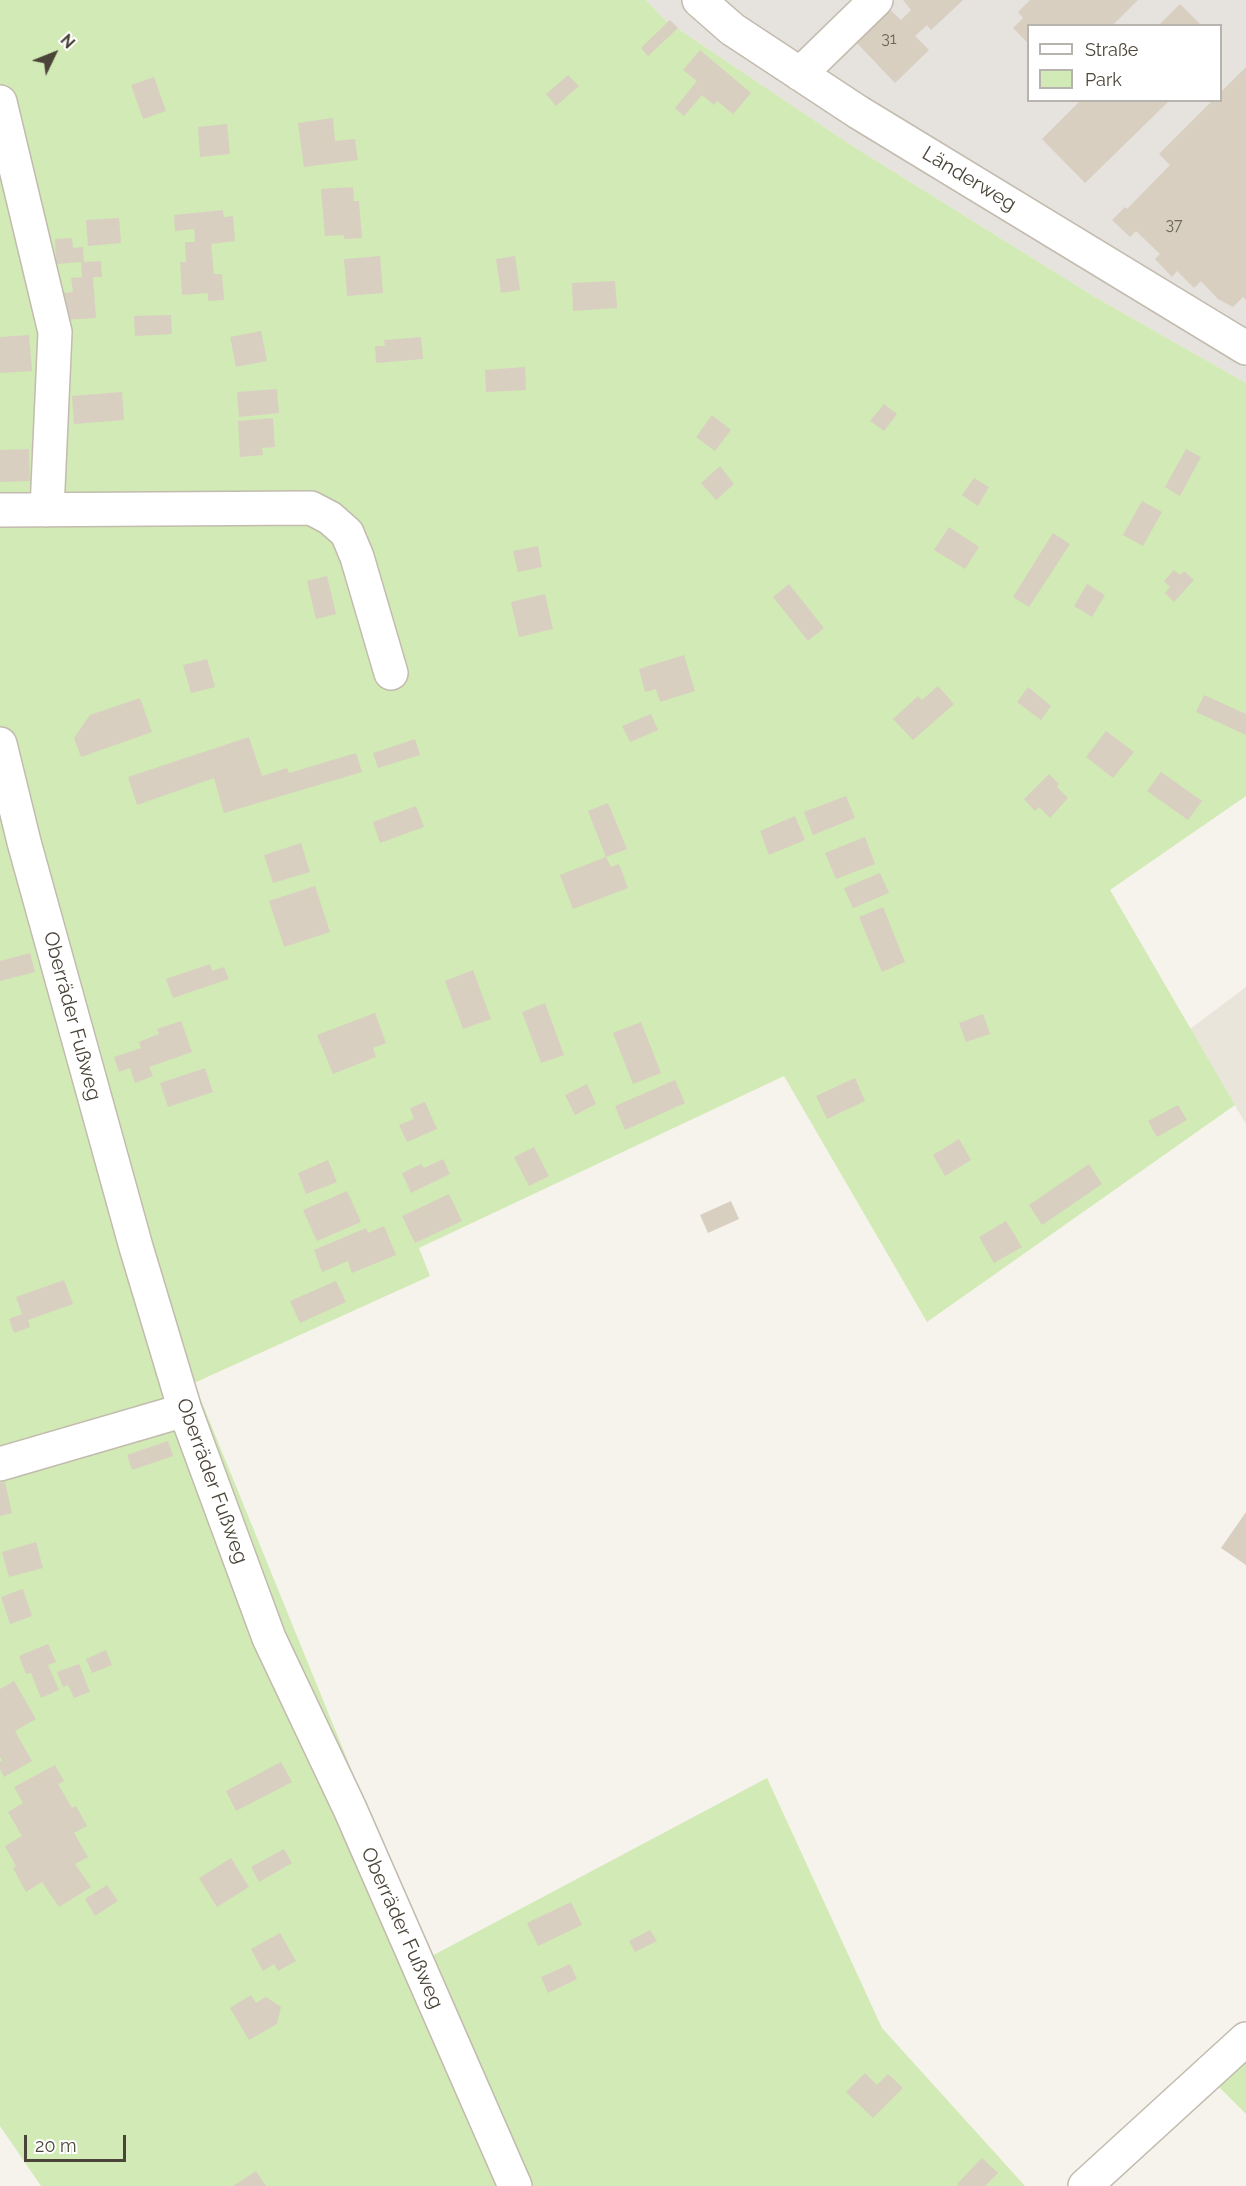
<!DOCTYPE html>
<meta charset="utf-8">
<style>
body{margin:0}
#map{position:relative;width:1246px;height:2186px;overflow:hidden;background:#f6f3ec;font-family:Raleway,sans-serif}
canvas{display:block}
.legend{position:absolute;left:1027px;top:24px;width:195px;height:78px;box-sizing:border-box;background:#fff;border:2px solid #b7b4b0;margin:0;padding:8px 10px;list-style:none;font-size:18px;color:#4b4439}
.legend li{display:flex;align-items:center;gap:12px;height:30px}
.legend b{width:30px;border:2px solid #b7b4b0}
.north{position:absolute;left:24px;top:24px;width:60px;height:60px;-webkit-text-stroke:4px #fff;paint-order:stroke;rotate:47deg;font-size:16px;font-weight:700;line-height:24px;text-align:center;color:#4b4439}
.north::after{content:'';display:block;margin:auto;width:21px;height:27px;background:#4b4439;clip-path:polygon(50% 0,100% 100%,50% 72%,0 100%)}
.scale{position:absolute;left:24px;top:2135px;width:102px;height:27px;box-sizing:border-box;border:3px solid #4b4439;border-top:0;padding-left:8px;font-size:18px;line-height:21px;white-space:nowrap;color:#4b4439;-webkit-text-stroke:4px #fff;paint-order:stroke}
</style>
<div id="map">
<canvas width="1246" height="2186"></canvas>
<ul class="legend">
<li><b style="height:8px;background:#fff"></b>Straße</li>
<li><b style="height:16px;background:#d2eab5"></b>Park</li>
</ul>
<div class="north">N</div>
<div class="scale">20 m</div>
</div>
<script>
const context = document.querySelector('canvas').getContext('2d');
context.lineJoin = 'round';
function fill(path, color) {
  context.fillStyle = color;
  context.fill(path, 'evenodd');
}
function toPath(rows) {
  const path = new Path2D();
  for (const r of rows) {
    path.moveTo(r[0], r[1]);
    for (let i = 2; i < r.length; i += 2) path.lineTo(r[i], r[i + 1]);
  }
  return path;
}
function strokePath(path, color, width, dash) {
  context.strokeStyle = color;
  context.lineWidth = width;
  context.lineCap = dash ? 'butt' : 'round';
  context.setLineDash(dash || []);
  context.stroke(path);
}
function label(font, color, halo, rows, align = 'center') {
  context.font = font + ' Raleway,sans-serif';
  context.lineWidth = 6;
  context.setLineDash([]);
  context.textBaseline = 'middle';
  context.strokeStyle = halo;
  context.fillStyle = color;
  for (const [text, x, y, turn = 0] of rows) {
    context.save();
    context.translate(x, y);
    context.rotate((+turn || 0) * Math.PI / 180);
    context.textAlign = isNaN(turn) ? turn : align;
    if (halo) context.strokeText(text, 0, 0);
    context.fillText(text, 0, 0);
    context.restore();
  }
}
fill(toPath([
 [1246,987,1246,1124,1190,1029]
]), '#eae5da');
fill(toPath([
 [646,0,1246,0,1246,383,1095,297,854,147,665,20],
 [1028,26,1220,26,1220,100,1028,100]
]), '#e6e2dd');
fill(toPath([
 [0,0,646,0,665,20,854,147,1095,297,1246,383,1246,796,1110,890,1235,1105,927,1322,784,1076,419,1248,430,1276,194,1383,428,1958,767,1778,882,2028,1025,2186,41,2186,0,2126],
 [1246,2058,1246,2114,1216,2084]
]), '#d2eab5');
fill(toPath([
 [903,0,963,0,931,30,927,25,915,36,929,50,895,83,856,42,890,10,901,20,911,10],
 [1030,0,1138,0,1112,26,1028,26,1028,43,1013,28,1023,18,1018,12],
 [1180,4,1202,26,1158,26],
 [670,20,678,28,648,56,641,48],
 [700,50,751,93,733,114,717,101,714,105,702,95,684,116,675,108,697,81,683,70],
 [1246,67,1246,300,1243,297,1233,307,1218,299,1201,281,1194,288,1177,271,1172,277,1155,259,1160,254,1136,231,1130,237,1112,220,1125,207,1127,209,1170,165,1159,154,1213,100,1220,100,1220,93],
 [568,75,579,86,556,106,546,94],
 [154,77,166,111,143,119,131,85],
 [1081,100,1170,100,1085,183,1042,139],
 [333,118,335,141,355,139,358,160,304,167,298,123],
 [227,124,230,154,200,157,198,127],
 [353,187,354,201,359,201,362,238,344,239,344,235,325,236,321,189],
 [223,210,224,217,233,216,235,241,211,244,214,274,222,274,224,300,208,301,208,293,182,295,180,262,186,262,185,242,195,242,194,229,175,231,174,215],
 [119,218,121,243,88,246,86,220],
 [72,238,73,248,83,247,84,262,101,261,102,277,93,277,96,318,64,320,62,293,73,292,71,278,82,277,81,262,56,264,55,239],
 [380,256,383,293,347,296,344,259],
 [515,256,520,290,501,293,496,259],
 [615,281,617,308,573,311,572,283],
 [171,315,172,334,135,336,134,316],
 [261,331,267,361,236,367,230,337],
 [29,335,32,371,0,373,0,337],
 [421,337,423,359,376,363,375,346,385,346,384,340],
 [525,367,526,390,486,392,485,370],
 [277,389,279,413,239,417,237,392],
 [122,392,124,420,74,424,72,396],
 [884,404,897,414,884,431,870,421],
 [712,415,731,430,715,451,696,437],
 [273,418,275,447,262,448,263,455,240,457,238,421],
 [29,449,30,481,0,482,0,450],
 [1186,449,1201,457,1180,496,1165,487],
 [720,466,734,484,716,500,701,483],
 [974,478,989,487,978,506,962,495],
 [1142,501,1162,512,1143,546,1123,535],
 [949,527,979,547,965,569,934,550],
 [1053,533,1070,544,1029,607,1013,597],
 [538,546,542,567,518,572,513,551],
 [1174,570,1180,575,1184,571,1194,580,1174,602,1165,593,1170,587,1164,581],
 [327,576,336,614,316,619,307,581],
 [789,584,824,628,808,641,773,597],
 [1087,584,1105,595,1092,617,1074,606],
 [545,594,553,629,519,637,511,602],
 [684,655,695,691,660,702,656,689,645,692,639,669],
 [207,659,215,687,191,693,183,665],
 [938,686,954,704,913,740,893,719,918,696,922,700],
 [1028,687,1051,706,1041,720,1017,702],
 [1204,695,1246,714,1246,735,1196,712],
 [140,698,152,732,81,757,74,738,90,715],
 [651,714,658,730,630,742,622,726],
 [1106,731,1134,752,1113,778,1086,757],
 [249,737,262,776,287,768,289,773,356,753,362,772,224,813,214,778,137,805,128,777],
 [415,739,420,755,378,768,373,753],
 [1161,772,1202,801,1188,820,1147,791],
 [1049,774,1059,784,1057,787,1068,798,1050,818,1039,807,1035,811,1024,799],
 [846,796,855,818,813,835,804,812],
 [608,803,627,849,606,857,611,867,619,864,628,888,573,909,560,875,606,857,588,811],
 [416,806,424,827,380,843,373,822],
 [795,816,805,840,769,855,760,831],
 [865,837,875,864,836,879,825,853],
 [301,843,310,872,273,883,264,855],
 [880,873,889,893,853,908,844,888],
 [315,886,330,932,284,947,269,901],
 [883,907,905,962,882,972,859,917],
 [30,953,35,972,0,981,0,961],
 [210,964,212,971,224,967,229,979,173,998,166,979],
 [473,970,491,1019,463,1029,445,981],
 [545,1003,564,1055,541,1063,522,1012],
 [375,1013,386,1043,373,1048,376,1057,333,1074,317,1035],
 [983,1014,990,1034,966,1042,959,1023],
 [181,1021,192,1052,149,1067,153,1076,135,1083,130,1068,119,1072,114,1057,141,1048,139,1042,159,1034,157,1029],
 [641,1022,661,1073,633,1084,613,1033],
 [205,1068,213,1092,168,1107,160,1083],
 [855,1078,865,1101,827,1119,816,1096],
 [675,1080,685,1103,625,1130,615,1106],
 [587,1084,596,1104,575,1115,565,1095],
 [425,1102,437,1129,407,1142,399,1125,414,1119,410,1108],
 [1178,1105,1187,1120,1157,1137,1148,1121],
 [959,1139,971,1160,945,1176,933,1155],
 [534,1147,549,1176,529,1186,514,1157],
 [443,1159,450,1174,411,1193,402,1173,421,1164,424,1168],
 [328,1160,337,1182,306,1194,298,1173],
 [1089,1164,1102,1184,1042,1225,1029,1205],
 [347,1191,361,1222,317,1241,303,1210],
 [449,1194,462,1221,415,1243,402,1216],
 [731,1201,739,1219,708,1233,700,1215],
 [1006,1221,1022,1247,994,1263,979,1237],
 [384,1226,396,1255,352,1273,348,1261,322,1272,314,1250,366,1228,368,1233],
 [64,1280,73,1304,28,1320,30,1327,14,1333,9,1319,22,1314,16,1297],
 [336,1281,346,1302,300,1323,290,1301],
 [168,1441,173,1456,132,1470,127,1455],
 [5,1482,12,1513,0,1516,0,1483],
 [1246,1512,1246,1565,1221,1548],
 [36,1542,43,1568,9,1577,2,1552],
 [23,1589,32,1616,10,1624,1,1597],
 [48,1644,56,1662,48,1665,59,1690,41,1698,31,1673,26,1674,19,1656],
 [106,1650,112,1665,92,1673,86,1659],
 [79,1664,90,1692,74,1698,68,1685,63,1687,57,1672],
 [14,1681,36,1719,15,1731,32,1761,4,1777,0,1769,0,1762,2,1761,0,1757,0,1689],
 [281,1762,292,1782,236,1811,226,1791],
 [55,1765,64,1781,58,1784,72,1808,76,1806,87,1826,74,1833,88,1857,75,1864,91,1887,59,1907,42,1882,26,1892,13,1868,16,1866,5,1846,22,1836,8,1812,23,1803,14,1787],
 [284,1849,292,1863,259,1882,251,1867],
 [231,1858,249,1887,217,1907,199,1878],
 [107,1885,118,1901,95,1916,85,1899],
 [571,1902,582,1925,538,1946,527,1923],
 [650,1930,657,1941,635,1952,629,1941],
 [280,1933,296,1961,278,1971,274,1964,263,1971,251,1949],
 [570,1964,577,1979,548,1993,541,1977],
 [251,1995,256,2003,266,1997,281,2007,277,2024,249,2040,230,2008],
 [865,2073,877,2085,888,2074,903,2088,873,2118,846,2092],
 [982,2158,998,2173,985,2186,959,2186,957,2184],
 [256,2171,266,2186,233,2186]
]), '#d8cfc1');
const minor = toPath([
 [699,0,732,29,858,112,1246,348],
 [800,74,876,0],
 [0,102,55,332,47,510],
 [0,510,311,508,330,518,347,533,357,557,391,673],
 [0,744,24,842,136,1247,185,1410,269,1638,350,1809,515,2186],
 [0,1464,185,1410],
 [1085,2186,1246,2039]
]);
strokePath(minor, '#c2bbae', 36);
strokePath(minor, '#fff', 33);
label('16px', '#6e675b', null, [
 ["31",889,39],
 ["37",1174,225]
]);
label('20px', '#4b4439', '#fff', [
 ["Länderweg",969,179,31],
 ["Oberräder Fußweg",72,1016,75],
 ["Oberräder Fußweg",212,1481,70],
 ["Oberräder Fußweg",402,1928,66]
]);
</script>
